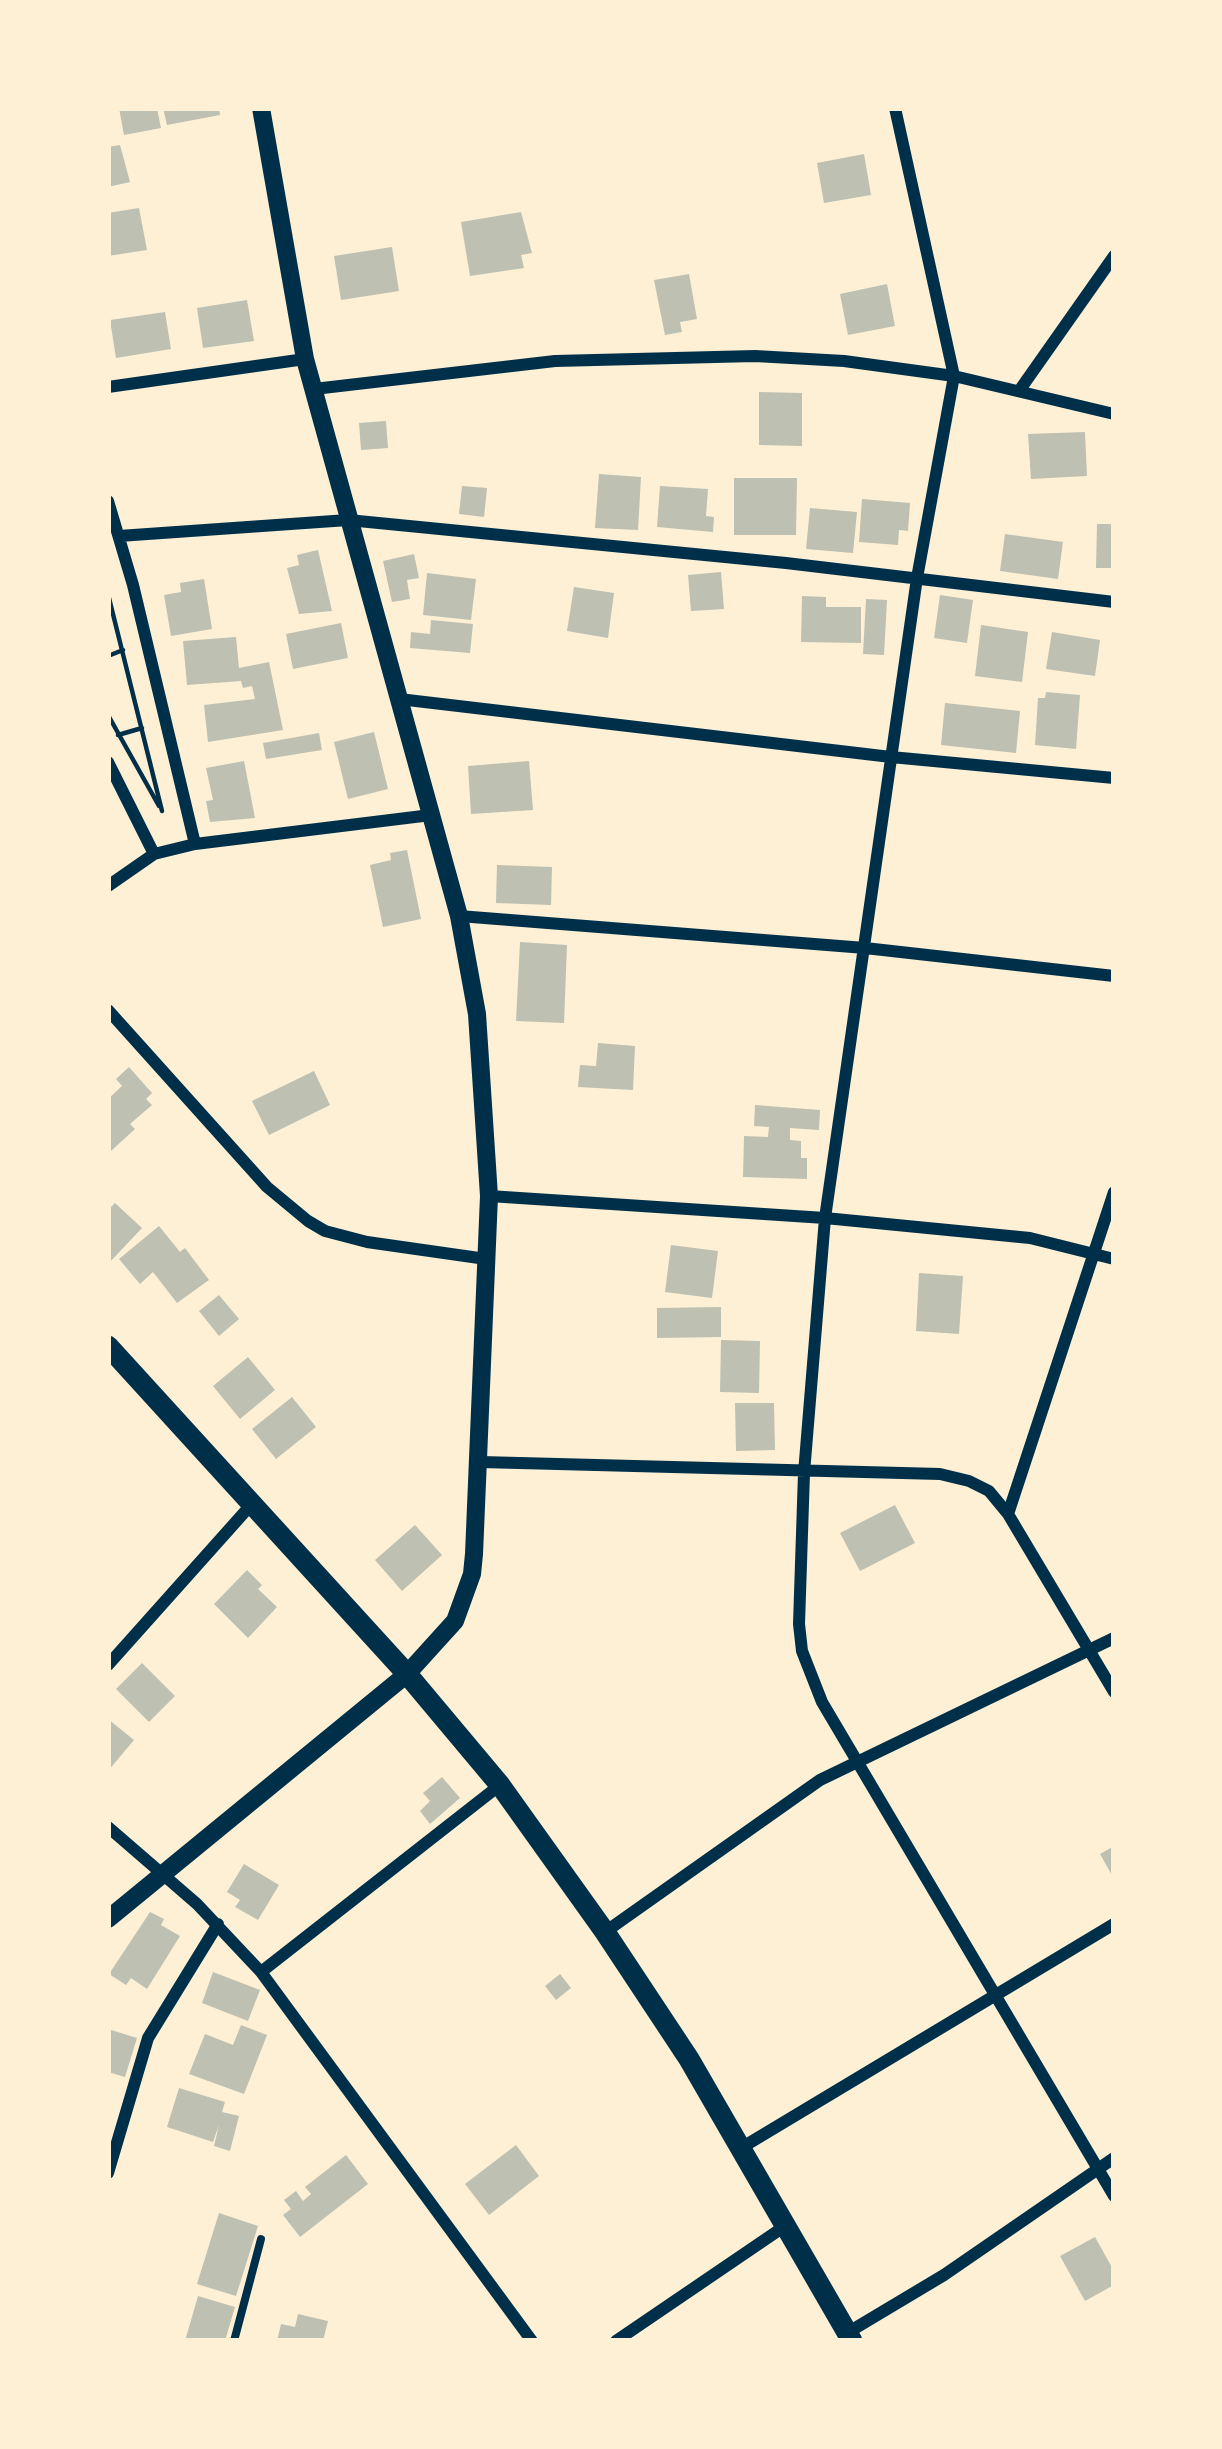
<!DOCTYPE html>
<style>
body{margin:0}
#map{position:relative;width:1222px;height:2449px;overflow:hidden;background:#fdf0d5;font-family:"IBM Plex Sans",sans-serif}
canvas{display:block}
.frame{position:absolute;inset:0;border:111px solid #fdf0d5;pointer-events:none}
</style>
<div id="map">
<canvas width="1222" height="2449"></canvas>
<div class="frame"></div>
</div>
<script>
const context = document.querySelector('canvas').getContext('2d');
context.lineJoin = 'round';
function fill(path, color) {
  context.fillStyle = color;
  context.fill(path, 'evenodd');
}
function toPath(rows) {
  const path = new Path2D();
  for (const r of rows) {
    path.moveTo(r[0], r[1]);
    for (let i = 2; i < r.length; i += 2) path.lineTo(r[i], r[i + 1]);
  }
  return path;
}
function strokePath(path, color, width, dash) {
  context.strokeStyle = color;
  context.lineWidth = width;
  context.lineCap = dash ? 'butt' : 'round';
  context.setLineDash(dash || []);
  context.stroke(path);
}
fill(toPath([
 [119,108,157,108,161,128,124,135],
 [163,108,219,108,220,115,167,125],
 [120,145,130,182,108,187,108,147],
 [864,154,871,195,824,203,817,163],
 [139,208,147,250,108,256,108,213],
 [521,212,532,253,521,255,524,268,470,276,461,222],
 [392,247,399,291,341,300,334,256],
 [689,274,697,319,680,322,682,332,665,335,654,280],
 [887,284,895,326,848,335,840,294],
 [247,300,254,341,203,348,197,308],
 [165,312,171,349,116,358,110,320],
 [759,392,802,393,802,446,759,445],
 [386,421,388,448,361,450,359,423],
 [1085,432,1087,476,1031,479,1028,434],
 [599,474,641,477,638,530,595,528],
 [734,478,797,478,796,535,734,535],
 [462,486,487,488,484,517,459,514],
 [660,486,708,489,706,516,714,517,713,532,657,527],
 [862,499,910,503,908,531,899,530,898,545,859,542],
 [810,508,857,512,853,553,806,549],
 [1097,524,1114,524,1114,568,1096,568],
 [1005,534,1063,542,1058,579,1000,571],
 [318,550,332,611,299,614,287,568,299,565,297,555],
 [414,554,419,578,407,580,410,599,392,602,383,561],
 [721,572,724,609,691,611,688,575],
 [427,573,476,579,471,620,423,615],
 [204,579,212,629,171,636,164,595,181,592,180,583],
 [574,587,614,593,608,638,567,631],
 [940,595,973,600,967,643,934,638],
 [802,596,826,597,826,607,861,607,861,643,801,642],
 [866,599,887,600,884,655,863,654],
 [431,620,473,624,470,653,410,648,411,632,430,634],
 [341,623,348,658,293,669,286,634],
 [981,625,1028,632,1022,682,975,676],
 [1052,632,1100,640,1095,676,1046,669],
 [236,637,239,668,269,662,283,730,208,742,204,705,255,699,252,686,243,688,241,681,187,685,183,641],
 [1046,692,1080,695,1076,749,1035,745,1038,698,1045,698],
 [945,703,1020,711,1016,753,941,745],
 [374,732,388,789,348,799,334,742],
 [319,733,322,750,266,759,263,743],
 [244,761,255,818,210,822,206,801,213,800,206,768],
 [529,761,533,810,471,814,468,766],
 [407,850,421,919,383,927,370,865,391,860,390,853],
 [497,865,552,867,551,905,496,903],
 [520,942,567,945,564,1023,516,1021],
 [598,1043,635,1046,633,1090,578,1087,580,1065,596,1066],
 [129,1067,152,1093,146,1099,152,1105,130,1124,135,1129,111,1151,108,1147,108,1099,122,1086,116,1079],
 [314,1071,330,1105,269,1135,252,1101],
 [755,1105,820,1110,819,1130,790,1128,790,1140,801,1141,801,1158,807,1158,807,1179,743,1177,744,1136,768,1137,769,1127,754,1126],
 [115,1203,142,1228,108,1264,108,1210],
 [159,1226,180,1252,185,1248,209,1280,177,1303,153,1272,140,1284,119,1259],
 [671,1245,718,1251,712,1298,665,1292],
 [919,1273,963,1276,959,1334,916,1331],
 [219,1295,239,1319,219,1336,199,1311],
 [721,1307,721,1337,657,1338,657,1308],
 [721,1340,760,1341,759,1393,720,1392],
 [248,1357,275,1390,240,1419,213,1386],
 [292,1397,316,1427,276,1459,252,1429],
 [735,1403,774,1403,775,1450,736,1451],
 [895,1505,915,1543,860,1571,840,1533],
 [415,1525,442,1555,402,1591,375,1560],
 [247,1570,262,1585,258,1589,277,1607,248,1638,214,1604],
 [142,1663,175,1696,149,1722,116,1689],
 [108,1719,134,1740,108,1771],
 [442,1777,460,1798,430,1824,420,1811,430,1801,423,1793],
 [1114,1846,1114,1879,1100,1854],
 [244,1864,279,1885,258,1920,235,1907,240,1900,227,1892],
 [150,1912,164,1919,161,1925,180,1936,147,1989,131,1978,126,1985,109,1974],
 [213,1972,260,1990,248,2021,202,2003],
 [560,1974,571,1988,556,2000,545,1986],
 [241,2025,267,2035,244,2094,189,2074,205,2034,233,2045],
 [108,2029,137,2038,125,2077,108,2072],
 [179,2088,225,2102,222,2112,239,2116,230,2151,214,2146,219,2125,213,2142,167,2127],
 [516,2145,539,2176,489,2215,465,2184],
 [346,2155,368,2184,300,2237,283,2215,291,2209,284,2200,296,2191,303,2201,311,2194,305,2187],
 [219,2213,258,2226,236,2296,197,2284],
 [1095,2237,1114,2271,1114,2285,1085,2301,1060,2256],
 [198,2296,235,2307,225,2341,185,2341],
 [298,2314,328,2321,323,2341,277,2341,281,2324,295,2327]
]), '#bec0b2');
strokePath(toPath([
 [108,594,162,811],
 [108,656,123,650],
 [108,715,159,806],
 [118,735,142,728]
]), '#003049', 4.5);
strokePath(toPath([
 [234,2341,261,2239]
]), '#003049', 8);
strokePath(toPath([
 [895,108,954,376,917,578,825,1218,804,1473,799,1624,802,1651,822,1702,1114,2196],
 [108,387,305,359],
 [314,389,555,361,755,356,844,361,954,376,1114,414],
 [1019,391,1114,256],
 [108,501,133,585,195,844],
 [119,536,348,520,786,563,1114,602],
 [399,699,891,757,1114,778],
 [108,762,154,854],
 [108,886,154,854,195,844,431,815],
 [459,916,865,948,1114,976],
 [108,1010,267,1187,308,1221,325,1231,367,1242,486,1259],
 [489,1196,825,1218,1030,1238,1114,1259],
 [481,1462,940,1474,969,1481,989,1491,1008,1514,1114,1692],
 [1008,1514,1114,1192],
 [108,1665,250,1506],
 [108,1827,197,1904,261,1972,532,2341],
 [605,1932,820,1780,1114,1638],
 [261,1972,500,1785],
 [741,2148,1114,1924],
 [108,2173,148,2038,218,1924],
 [847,2333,944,2275,1114,2158],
 [616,2341,785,2226]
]), '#003049', 12);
strokePath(toPath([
 [108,1919,407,1674,455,1621,472,1574,474,1554,489,1196,477,1014,459,916,305,359,261,108]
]), '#003049', 18);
strokePath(toPath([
 [108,1346,407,1674,500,1785,605,1932,689,2059,852,2341]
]), '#003049', 21);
</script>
